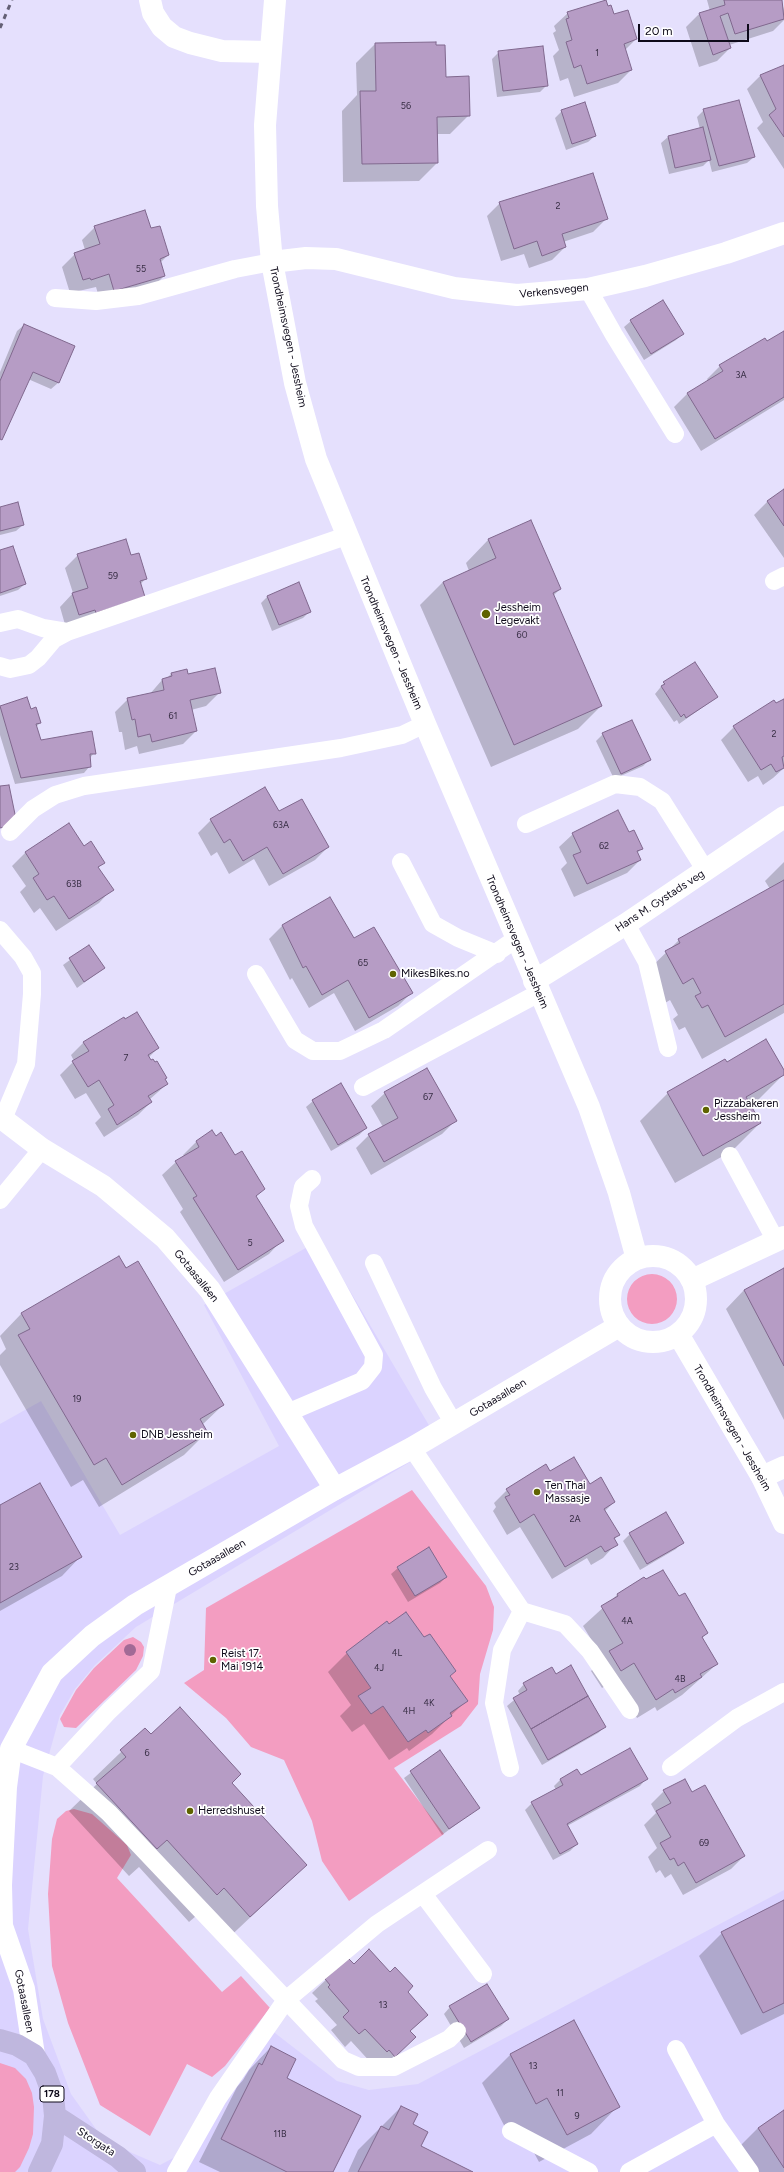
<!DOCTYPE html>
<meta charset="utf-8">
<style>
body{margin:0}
#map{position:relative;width:784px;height:2172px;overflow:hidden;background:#e5e0fd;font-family:Figtree,sans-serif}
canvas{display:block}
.scale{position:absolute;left:638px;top:24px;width:111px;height:18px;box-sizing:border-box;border:2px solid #0e0a1a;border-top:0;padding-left:5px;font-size:12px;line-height:14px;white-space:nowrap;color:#0e0a1a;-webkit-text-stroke:3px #fff;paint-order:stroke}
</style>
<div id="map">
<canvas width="784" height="2172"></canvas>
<div class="scale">20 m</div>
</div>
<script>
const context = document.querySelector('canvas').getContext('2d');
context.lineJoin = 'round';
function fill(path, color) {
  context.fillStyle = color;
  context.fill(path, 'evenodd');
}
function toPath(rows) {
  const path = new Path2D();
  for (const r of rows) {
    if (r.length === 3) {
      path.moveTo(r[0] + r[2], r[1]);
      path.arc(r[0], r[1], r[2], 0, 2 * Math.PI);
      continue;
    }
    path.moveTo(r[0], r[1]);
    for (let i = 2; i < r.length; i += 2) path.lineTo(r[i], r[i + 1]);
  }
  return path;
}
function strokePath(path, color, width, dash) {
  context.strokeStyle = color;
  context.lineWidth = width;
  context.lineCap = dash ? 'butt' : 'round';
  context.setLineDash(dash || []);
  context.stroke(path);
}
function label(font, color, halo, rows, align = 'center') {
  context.font = font + ' Figtree,sans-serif';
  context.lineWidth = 3.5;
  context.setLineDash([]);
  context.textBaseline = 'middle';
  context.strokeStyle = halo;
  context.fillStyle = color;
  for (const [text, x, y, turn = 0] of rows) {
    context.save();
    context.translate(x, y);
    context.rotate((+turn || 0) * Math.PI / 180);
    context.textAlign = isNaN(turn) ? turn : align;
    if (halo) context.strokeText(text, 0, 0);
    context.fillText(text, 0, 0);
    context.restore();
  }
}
fill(toPath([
 [320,1240,440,1444,136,1627,95,1665,75,1689,60,1715,43,1776,28,1929,43,2019,71,2094,101,2136,132,2153,160,2165,202,2143,262,2023,337,2081,369,2090,418,2084,784,1890,784,2172,0,2172,0,1424,41,1401,120,1535,279,1446,204,1305]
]), '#dbd3ff');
fill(toPath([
 [652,1299,25],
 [412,1490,486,1586,494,1607,493,1630,480,1674,478,1704,461,1726,394,1768,444,1834,349,1901,322,1861,312,1821,284,1760,251,1747,226,1718,184,1683,204,1670,206,1608],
 [133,1637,141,1642,144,1647,143,1656,136,1670,76,1728,64,1727,60,1719,76,1690,94,1668,124,1640],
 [74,1809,92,1814,127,1845,131,1855,117,1878,222,1992,241,1976,270,2008,225,2066,212,2077,187,2064,150,2136,100,2105,68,2023,52,1966,48,1894,52,1839,57,1819,66,1811],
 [0,2063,15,2068,26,2079,32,2093,34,2107,33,2134,29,2148,20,2167,15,2172,0,2172]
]), '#f39dc1');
fill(toPath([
 [707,0,781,0,784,10,784,20,773,31,729,45,730,48,717,61,699,67,686,27,699,14,710,11],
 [607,7,636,39,625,50,631,70,618,83,574,97,568,78,560,81,553,56,559,50,553,33,556,31,554,26,568,13],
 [435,43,445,78,469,115,450,134,437,134,437,163,419,181,343,182,342,111,357,95,356,63,375,44],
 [499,52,547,85,540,92,497,97,492,59],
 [784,66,784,169,757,128,763,122,747,89,761,75],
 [704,110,754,157,747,163,712,172,709,160,703,166,669,174,661,143,668,137,700,129,697,117],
 [562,111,595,136,588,142,566,150,555,118],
 [500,203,606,219,593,232,563,242,565,247,552,260,529,268,524,254,501,261,487,216],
 [95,227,150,230,168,255,160,263,164,276,151,289,101,304,96,287,70,293,62,267,75,254,85,250,82,240],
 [631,321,683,333,676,340,644,360,624,327],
 [24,325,74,347,58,383,51,389,28,379,0,441,0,372,17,331],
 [784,332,784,400,701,451,674,407,687,394,708,381,707,379,720,366],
 [784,490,784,558,754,515,767,502],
 [0,508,23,525,16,531,0,535],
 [488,540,560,589,553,596,601,706,578,729,491,767,420,605,443,582,469,571,466,563],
 [0,551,25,584,18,590,0,596],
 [78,555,130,557,146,578,140,585,144,597,66,628,60,607,73,593,65,568],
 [298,584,310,611,303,618,272,631,261,603,267,597],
 [695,663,717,697,679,724,677,720,674,722,655,694,664,683],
 [171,674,187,675,219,693,206,706,191,710,196,731,183,744,139,754,137,746,125,750,122,732,119,732,115,712,128,699,149,695,162,680,167,678],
 [27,698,30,710,40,723,36,727,41,741,94,753,90,758,90,766,84,773,15,784,0,735,0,707],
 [784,700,784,768,773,778,763,785,758,776,748,782,721,740,734,727],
 [603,734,649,760,643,766,614,779,596,741],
 [279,813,328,847,315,860,269,886,254,859,229,874,217,852,211,856,198,833,211,820],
 [69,824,84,847,104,862,98,868,112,889,99,903,56,931,40,908,34,913,20,892,26,886,12,866,25,853],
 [573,834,628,834,642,849,637,853,640,860,627,873,574,897,561,869,567,863,559,847],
 [784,862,784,1013,702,1059,685,1027,679,1030,673,1019,678,1015,670,1000,660,1006,643,975,679,940,770,889,765,881],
 [330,899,354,939,411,993,398,1006,355,1031,334,993,309,1008,292,978,290,980,269,939,282,926],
 [89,946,104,968,77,988,63,965],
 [84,1042,158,1048,148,1058,167,1084,149,1100,151,1102,138,1115,104,1137,95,1123,101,1117,86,1093,75,1099,60,1075,74,1061,71,1055],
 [725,1060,726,1063,784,1072,784,1074,757,1101,750,1106,760,1123,732,1151,675,1183,640,1121,668,1093],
 [385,1093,455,1121,442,1134,371,1175,356,1148,369,1135,383,1127,371,1106],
 [313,1101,366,1128,359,1135,331,1151,306,1107],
 [216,1138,264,1188,255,1197,282,1240,269,1254,224,1282,180,1212,183,1209,162,1175,176,1162,185,1157,183,1155,197,1141],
 [119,1257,223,1405,202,1425,207,1432,184,1455,99,1507,83,1480,71,1487,0,1365,0,1355,6,1349,0,1336,21,1314],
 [784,1269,784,1420,726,1309,744,1290],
 [549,1472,614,1502,604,1512,618,1535,614,1540,616,1544,603,1558,591,1565,587,1558,552,1579,520,1527,507,1535,493,1511,496,1507,494,1503,507,1490],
 [0,1506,80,1557,62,1576,0,1611],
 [630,1534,682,1542,676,1549,640,1570,623,1541],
 [398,1568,446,1577,440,1583,408,1602,391,1574],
 [618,1594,678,1598,707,1633,702,1638,717,1664,682,1695,657,1711,655,1707,637,1718,615,1680,602,1688,591,1671,603,1659,583,1626],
 [387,1622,449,1676,466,1701,432,1734,409,1751,407,1748,389,1760,364,1724,352,1732,340,1716,351,1705,328,1672,347,1653],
 [556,1675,605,1727,598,1733,542,1765,507,1706,520,1695,518,1691,524,1684],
 [145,1729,151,1735,231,1783,306,1865,222,1944,196,1916,189,1922,139,1867,129,1876,69,1811,97,1784,93,1779],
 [440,1751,478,1808,442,1835,404,1778],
 [580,1776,646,1779,640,1786,567,1826,577,1844,570,1851,553,1860,525,1810,532,1803,556,1790,554,1786,560,1780],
 [664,1791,692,1793,744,1856,731,1869,683,1895,671,1874,665,1878,660,1870,656,1873,648,1857,657,1848,644,1825,656,1813,651,1804],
 [784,1901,784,2014,741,2035,699,1956,722,1933],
 [348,1959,353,1965,390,1973,427,2015,409,2032,401,2050,381,2069,373,2065,351,2041,345,2047,331,2030,337,2025,315,2001,318,1999,312,1993],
 [450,2007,508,2019,501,2026,464,2048,444,2014],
 [574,2022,618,2106,591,2134,539,2162,519,2125,507,2131,482,2083,510,2055],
 [271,2047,286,2078,332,2172,220,2172,199,2162,237,2087,243,2080,249,2070],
 [401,2107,411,2125,420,2147,471,2172,348,2172,358,2150],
 [784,2111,784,2172,749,2172,735,2151,758,2128]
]), '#0003');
const building = toPath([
 [606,0,608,6,611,5,614,14,628,10,637,39,624,44,632,70,587,84,581,65,574,68,566,42,572,40,566,19,569,18,567,12,606,0],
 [724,0,782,0,784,19,735,34,728,13,720,16,731,48,713,55,699,13,725,5,724,0],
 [436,42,436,45,445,45,446,77,469,76,470,116,437,117,438,163,362,164,360,91,376,91,375,43,436,42],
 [543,46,548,86,503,91,498,51,543,46],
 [784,65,784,137,769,115,776,109,760,75,784,65],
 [739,100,755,157,719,166,703,109,739,100],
 [585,102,596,136,572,144,561,110,585,102],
 [703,127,711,160,675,168,668,136,703,127],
 [593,173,608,219,562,234,566,247,542,256,537,241,514,249,499,202,593,173],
 [145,210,151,228,160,226,169,255,160,259,165,276,114,291,109,274,91,280,90,278,83,280,74,253,100,244,94,226,145,210],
 [663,300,684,334,651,354,630,320,663,300],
 [24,324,75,346,59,383,33,372,2,440,0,439,0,381,24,324],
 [784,331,784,397,715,439,687,393,723,371,719,365,765,338,767,341,784,331],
 [784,489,784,526,767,501,784,489],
 [18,502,24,525,0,531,0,507,18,502],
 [531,520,561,589,553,593,602,706,514,745,443,582,496,558,488,539,531,520],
 [126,539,131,555,139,553,147,579,140,581,145,597,96,613,95,610,79,615,72,593,88,588,77,554,126,539],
 [13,546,26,584,0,593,0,550,13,546],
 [299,582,311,612,279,625,267,596,299,582],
 [695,662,718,697,686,718,684,714,681,717,661,686,665,684,663,682,695,662],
 [215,668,221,693,190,700,197,731,152,742,150,734,138,737,135,719,132,720,127,698,164,690,162,679,172,676,171,673,187,669,188,674,215,668],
 [27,697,31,709,36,707,41,723,36,724,41,740,92,731,96,754,90,754,91,767,21,778,0,706,27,697],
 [784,699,784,756,782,757,784,768,776,772,771,764,761,770,733,726,774,700,776,703,784,699],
 [632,720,651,760,621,774,602,733,632,720],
 [9,785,17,824,0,828,0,786,9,785],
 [265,787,279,811,302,799,329,847,283,874,267,847,243,861,230,839,224,843,210,819,265,787],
 [618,810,629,832,634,830,643,849,637,851,641,860,587,884,573,855,581,852,572,833,618,810],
 [69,823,84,846,91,841,105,863,98,867,114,890,69,919,54,896,47,900,33,878,39,874,25,852,69,823],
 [784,880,784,1004,725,1037,708,1005,702,1008,695,996,701,993,693,978,683,984,665,951,680,943,678,939,784,880],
 [330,897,354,938,374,927,413,993,369,1018,348,980,322,995,306,966,303,968,282,925,330,897],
 [89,945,105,968,84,982,69,958,89,945],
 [137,1012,159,1048,148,1055,151,1060,153,1059,155,1062,157,1061,167,1078,165,1079,168,1084,148,1096,152,1102,117,1125,108,1109,114,1105,99,1080,88,1087,72,1061,89,1051,83,1042,124,1017,125,1019,137,1012],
 [766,1039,784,1070,784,1075,746,1097,761,1123,703,1156,667,1092,725,1059,727,1062,766,1039],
 [427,1068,457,1121,384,1162,368,1134,398,1118,384,1092,427,1068],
 [341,1083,367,1128,338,1145,312,1100,341,1083],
 [212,1130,216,1136,221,1132,235,1155,242,1151,265,1189,256,1196,284,1241,238,1270,193,1198,197,1196,175,1161,199,1147,196,1141,212,1130],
 [119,1256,126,1268,138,1261,224,1405,200,1419,208,1433,122,1485,106,1458,94,1465,18,1335,30,1329,21,1313,119,1256],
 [784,1268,784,1366,744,1290,784,1268],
 [574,1457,590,1484,601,1477,615,1502,604,1509,620,1535,614,1538,618,1545,605,1552,601,1546,565,1567,534,1514,520,1523,505,1497,510,1495,506,1489,546,1464,550,1471,574,1457],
 [40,1483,82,1557,0,1603,0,1505,40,1483],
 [666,1512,684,1543,647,1564,629,1533,666,1512],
 [429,1547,447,1577,415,1596,397,1567,429,1547],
 [663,1570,679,1596,685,1593,708,1633,702,1637,718,1664,700,1674,702,1677,675,1693,673,1689,656,1700,634,1663,621,1671,609,1651,623,1643,601,1606,618,1596,617,1594,644,1577,646,1579,663,1570],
 [406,1612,424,1637,430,1634,456,1671,450,1676,468,1701,450,1713,452,1716,428,1733,426,1730,408,1742,383,1706,371,1714,358,1696,371,1688,346,1652,387,1621,389,1624,406,1612],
 [571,1665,588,1696,531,1729,513,1698,527,1690,523,1683,552,1667,556,1674,571,1665],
 [588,1696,606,1727,548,1760,531,1729,588,1696],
 [180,1707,241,1774,232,1783,307,1865,250,1917,224,1888,217,1895,167,1840,157,1849,96,1783,126,1757,120,1750,145,1728,151,1734,180,1707],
 [630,1748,648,1779,567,1824,578,1844,560,1854,531,1802,563,1785,560,1779,577,1769,581,1775,630,1748],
 [440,1750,480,1808,449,1829,410,1771,440,1750],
 [685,1779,692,1792,705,1785,745,1856,696,1883,684,1862,678,1866,674,1858,670,1860,660,1843,671,1837,656,1811,671,1803,663,1790,685,1779],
 [784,1900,784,2003,763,2013,721,1932,784,1900],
 [369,1949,390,1972,395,1967,413,1986,408,1992,428,2015,410,2031,416,2037,395,2057,389,2050,387,2052,365,2029,359,2034,343,2017,349,2011,328,1987,330,1985,325,1979,348,1958,354,1964,369,1949],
 [487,1984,509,2019,471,2042,449,2006,487,1984],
 [574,2020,620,2107,567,2135,547,2098,536,2104,510,2054,574,2020],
 [271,2046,296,2059,287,2078,361,2116,333,2172,287,2172,221,2139,259,2063,262,2065,271,2046],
 [401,2106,418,2114,413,2124,428,2132,421,2146,473,2172,358,2172,381,2126,389,2130,401,2106],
 [784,2110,784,2168,758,2128,784,2110]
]);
fill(building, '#b69cc5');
strokePath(building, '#80688e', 1);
strokePath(toPath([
 [588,289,614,335,675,434],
 [55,298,96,301,138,296,235,269,272,262],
 [774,581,784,576],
 [0,623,18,619,43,628,67,632],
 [0,666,10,669,29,665,38,658,54,639,67,632,346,536],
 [526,824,615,784,640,787,662,801,706,871],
 [10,832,33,809,55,795,84,786,341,748,402,735,425,724],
 [401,862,433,924,458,938,497,954],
 [626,924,647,962,668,1048],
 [0,930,23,957,32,973,32,994,26,1064,3,1119],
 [256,974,295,1040,313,1051,340,1051,384,1030,516,939],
 [363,1087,539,993],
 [730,1156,776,1241],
 [0,1200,42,1149],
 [374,1263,433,1388,454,1424],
 [287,1413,362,1381,373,1367,374,1355,304,1226,299,1206,303,1187,312,1179],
 [412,1448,522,1611,502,1650,494,1703,510,1768],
 [168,1587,151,1671,109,1711,57,1767,109,1813,343,2060,359,2067,394,2067,449,2039,457,2031],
 [522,1611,565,1624,590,1651,630,1710],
 [11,1749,57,1767],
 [671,1767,737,1718,784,1692],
 [423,1894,483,1974],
 [676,2049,716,2124,750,2172],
 [511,2131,589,2172],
 [176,2172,218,2098,286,2000,377,1924,488,1850],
 [629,2172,716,2124]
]), '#fff', 18);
strokePath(toPath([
 [150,0,153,13,162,27,174,37,190,43,222,51,270,52],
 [272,262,306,258,336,259,454,288,517,295,588,289,645,276,726,253,784,233],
 [534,981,626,924,784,817],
 [0,1117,42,1149,103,1186,165,1238,210,1290,335,1489],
 [692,1280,784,1237],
 [762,1477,784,1467]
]), '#fff', 22);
strokePath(toPath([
 [2,1926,24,1989,34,2055],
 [0,1935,2,1926,1,1885,6,1787,11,1749,52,1673,92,1636,135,1605,335,1489,412,1448,619,1326]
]), '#fff', 22);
strokePath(toPath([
 [275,0,265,125,267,206,272,262,295,383,316,459,425,724,589,1107,619,1193,637,1259],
 [653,1299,43],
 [678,1334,762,1477,784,1523]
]), '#fff', 22);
strokePath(toPath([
 [0,2040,17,2045,34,2055,45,2073,53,2095,55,2116,52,2144,39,2172],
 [55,2116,118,2157,135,2172]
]), '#bfb7de', 22);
strokePath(toPath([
 [0,28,12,0]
]), '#646075', 3, [5, 5]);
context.fillStyle = '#a26a96';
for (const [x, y] of [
 [130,1650]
]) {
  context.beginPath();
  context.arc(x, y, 6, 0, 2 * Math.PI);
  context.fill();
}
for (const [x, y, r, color] of [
 [486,614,5,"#5f6300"],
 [393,974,4,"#5f6300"],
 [706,1110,4,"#5f6300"],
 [133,1435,4,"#5f6300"],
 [537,1492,4,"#5f6300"],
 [213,1660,4,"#5f6300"],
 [190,1811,4,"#5f6300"]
]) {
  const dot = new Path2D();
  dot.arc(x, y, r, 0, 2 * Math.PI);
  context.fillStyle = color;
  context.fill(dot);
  strokePath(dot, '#fff', 1.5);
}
label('9px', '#382e45', null, [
 ["1",597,53],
 ["56",406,106],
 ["2",558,206],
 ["55",141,269],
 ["3A",741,375],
 ["59",113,576],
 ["60",522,635],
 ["61",173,716],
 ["2",774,734],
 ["63A",281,825],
 ["62",604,846],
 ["63B",74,884],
 ["65",363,963],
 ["7",126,1058],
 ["67",428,1097],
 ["5",250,1243],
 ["19",77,1399],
 ["2A",575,1519],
 ["23",14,1567],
 ["4A",627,1621],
 ["4L",397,1653],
 ["4J",379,1668],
 ["4B",680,1679],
 ["4K",429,1703],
 ["4H",409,1711],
 ["6",147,1753],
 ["69",704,1843],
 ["13",383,2005],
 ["13",533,2066],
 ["11",560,2093],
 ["9",577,2116],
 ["11B",280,2134]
]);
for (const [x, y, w] of [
 [52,2094,24]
]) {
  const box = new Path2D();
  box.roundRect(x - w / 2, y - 8, w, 16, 3);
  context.fillStyle = '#fff';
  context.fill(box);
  strokePath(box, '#0e0a1a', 1);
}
label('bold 10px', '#0e0a1a', null, [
 ["178",52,2094]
]);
label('11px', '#0e0a1a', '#fff', [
 ["Verkensvegen",554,291,-6],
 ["Trondheimsvegen - Jessheim",288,337,78],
 ["Trondheimsvegen - Jessheim",391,643,67],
 ["Hans M. Gystads veg",660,901,-33],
 ["Trondheimsvegen - Jessheim",517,942,67],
 ["Gotaasalléen",196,1276,51],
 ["Gotaasalleen",498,1398,-31],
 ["Trondheimsvegen - Jessheim",732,1428,60],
 ["Gotaasalleen",217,1558,-30],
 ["Gotaasalleen",24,2001,79],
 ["Storgata",96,2142,33]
]);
label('11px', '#0e0a1a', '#fff', [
 ["Jessheim",495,608],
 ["Legevakt",495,621],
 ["MikesBikes.no",401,974],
 ["Pizzabakeren",714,1104],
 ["Jessheim",714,1117],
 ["DNB Jessheim",141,1435],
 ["Ten Thai",545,1486],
 ["Massasje",545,1499],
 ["Reist 17.",221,1654],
 ["Mai 1914",221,1667],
 ["Herredshuset",198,1811]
], 'left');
</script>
